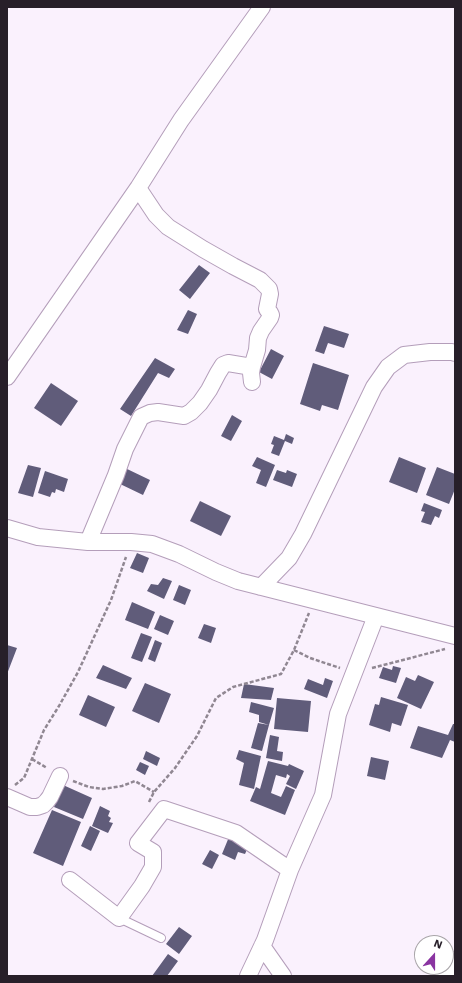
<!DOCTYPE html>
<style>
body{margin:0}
#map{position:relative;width:462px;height:983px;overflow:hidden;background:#faf1fd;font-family:"Work Sans",sans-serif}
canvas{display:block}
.frame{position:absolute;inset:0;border:8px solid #271f29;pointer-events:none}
.north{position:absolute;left:414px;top:935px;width:40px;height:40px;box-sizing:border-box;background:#fff;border:1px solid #a9a5a9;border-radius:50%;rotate:21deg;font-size:11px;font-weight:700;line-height:16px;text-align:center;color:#271f29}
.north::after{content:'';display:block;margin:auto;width:14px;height:18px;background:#8a34a1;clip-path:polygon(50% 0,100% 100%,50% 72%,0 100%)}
</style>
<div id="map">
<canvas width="462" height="983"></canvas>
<div class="frame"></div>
<div class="north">N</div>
</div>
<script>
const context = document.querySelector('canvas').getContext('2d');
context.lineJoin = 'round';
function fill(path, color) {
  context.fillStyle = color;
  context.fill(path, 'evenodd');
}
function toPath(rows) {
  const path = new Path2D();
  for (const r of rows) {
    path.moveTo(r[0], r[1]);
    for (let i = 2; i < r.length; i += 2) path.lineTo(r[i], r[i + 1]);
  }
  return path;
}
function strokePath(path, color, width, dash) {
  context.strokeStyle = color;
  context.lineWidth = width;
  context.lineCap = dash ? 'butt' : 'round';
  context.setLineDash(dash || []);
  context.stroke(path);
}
fill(toPath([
 [199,265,210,273,190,299,179,290],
 [188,310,197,314,188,334,177,330],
 [324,326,349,334,344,348,328,343,324,354,315,351],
 [271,349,284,356,272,379,259,372],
 [155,358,175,369,169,378,158,373,131,416,120,409],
 [313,363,349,375,338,410,322,405,320,411,300,404],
 [51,383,78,401,61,426,34,408],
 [232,415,242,421,231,441,221,436],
 [286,434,294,438,292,444,285,441,279,456,271,453,274,445,271,444,274,436,284,440],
 [257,457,275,465,266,487,256,483,261,470,252,466],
 [399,457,426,468,417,493,389,482],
 [28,465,41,468,33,497,18,493],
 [437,467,455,474,455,489,449,504,426,495],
 [125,468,150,480,143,495,118,483],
 [277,470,286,473,287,470,297,474,292,487,273,480],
 [45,471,68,479,64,492,56,489,55,493,52,492,50,497,38,493],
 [200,501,231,516,221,536,190,521],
 [424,503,442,510,439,518,435,516,431,525,421,522,425,512,421,511],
 [137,553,149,558,143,573,130,568],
 [163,578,172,581,164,599,147,591,151,584,158,585],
 [179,585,191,590,185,605,173,600],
 [132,602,155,612,148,629,125,620],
 [160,615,174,621,168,635,154,629],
 [204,624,216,628,211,643,198,638],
 [141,633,152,637,142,662,131,658],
 [155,640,162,643,155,662,148,659],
 [7,645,17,648,7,674],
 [103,665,132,678,126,689,96,678],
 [393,666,401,668,396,683,379,678,383,667,392,670],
 [418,675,434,682,421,709,397,698,406,677,415,681],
 [325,678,333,681,327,698,304,689,308,679,323,685],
 [145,683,171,694,159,723,132,711],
 [244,684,274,688,271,700,241,698],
 [88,695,115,707,106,727,79,715],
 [381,697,408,705,401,726,392,723,390,732,369,725,375,704,379,705],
 [277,698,311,701,308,732,274,729],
 [251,702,274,708,269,725,259,722,259,715,249,712],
 [258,723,269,725,262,751,251,748],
 [453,724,455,724,455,742,450,740,442,758,410,748,418,726,448,735],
 [270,735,279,737,277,751,283,752,282,761,266,758],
 [239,750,261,756,254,789,239,785,244,763,236,759],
 [146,751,160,758,157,766,143,759],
 [371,757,389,761,385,780,367,776],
 [268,761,288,766,289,764,304,771,296,789,286,784,290,776,287,774,286,778,276,775,271,793,281,797,286,786,295,790,285,815,250,801,256,787,260,789],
 [140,762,149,766,145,775,136,770],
 [63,785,92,798,83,819,54,807],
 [100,806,110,811,108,816,111,818,109,822,113,823,108,833,92,826],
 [52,810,81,822,63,866,33,853],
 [90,826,100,831,91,851,81,846],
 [229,837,249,845,245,854,238,852,235,860,222,854],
 [210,850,219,855,212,869,202,864],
 [179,927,192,936,179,954,166,944],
 [168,954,178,961,167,976,152,976]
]), '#605c7a');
const service = toPath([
 [119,918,161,938]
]);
const minor = toPath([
 [138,188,156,215,168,227,203,249,233,266,260,280,269,289,270,294,267,309,270,313,271,315,270,318,261,331,258,338,257,350,252,367,251,373,252,382],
 [7,377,138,188,181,120,262,7],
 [7,528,38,537,88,542,131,542,152,544,179,554,216,572,238,581,455,636],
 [88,542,116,475,125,449,141,417,150,413,158,412,184,416,191,412,200,403,209,390,218,373,223,365,228,363,252,367],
 [261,587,289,558,303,534,374,387,388,367,404,355,430,352,452,352,455,353],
 [7,797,30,807,37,807,43,805,47,801,50,797,60,776],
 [70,880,119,918,142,886,153,867,153,852,138,843,164,809,236,833,290,870],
 [262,946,283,976],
 [248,976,265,940,290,870,323,795,338,714,376,616],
 [443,976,455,960]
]);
strokePath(service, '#b49eba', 10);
strokePath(minor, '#b49eba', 18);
strokePath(toPath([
 [294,650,310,658,340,668],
 [372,668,445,649],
 [32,759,47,768],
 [73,781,89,787,103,789,122,786,135,781,154,792],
 [15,785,24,778,44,730,59,706,78,672,111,600,126,557],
 [149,802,154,792,175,768,197,736,216,698,233,687,281,674,294,650,309,613]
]), '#908792', 2.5, [4, 2]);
strokePath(service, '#fff', 8);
strokePath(minor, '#fff', 16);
</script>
